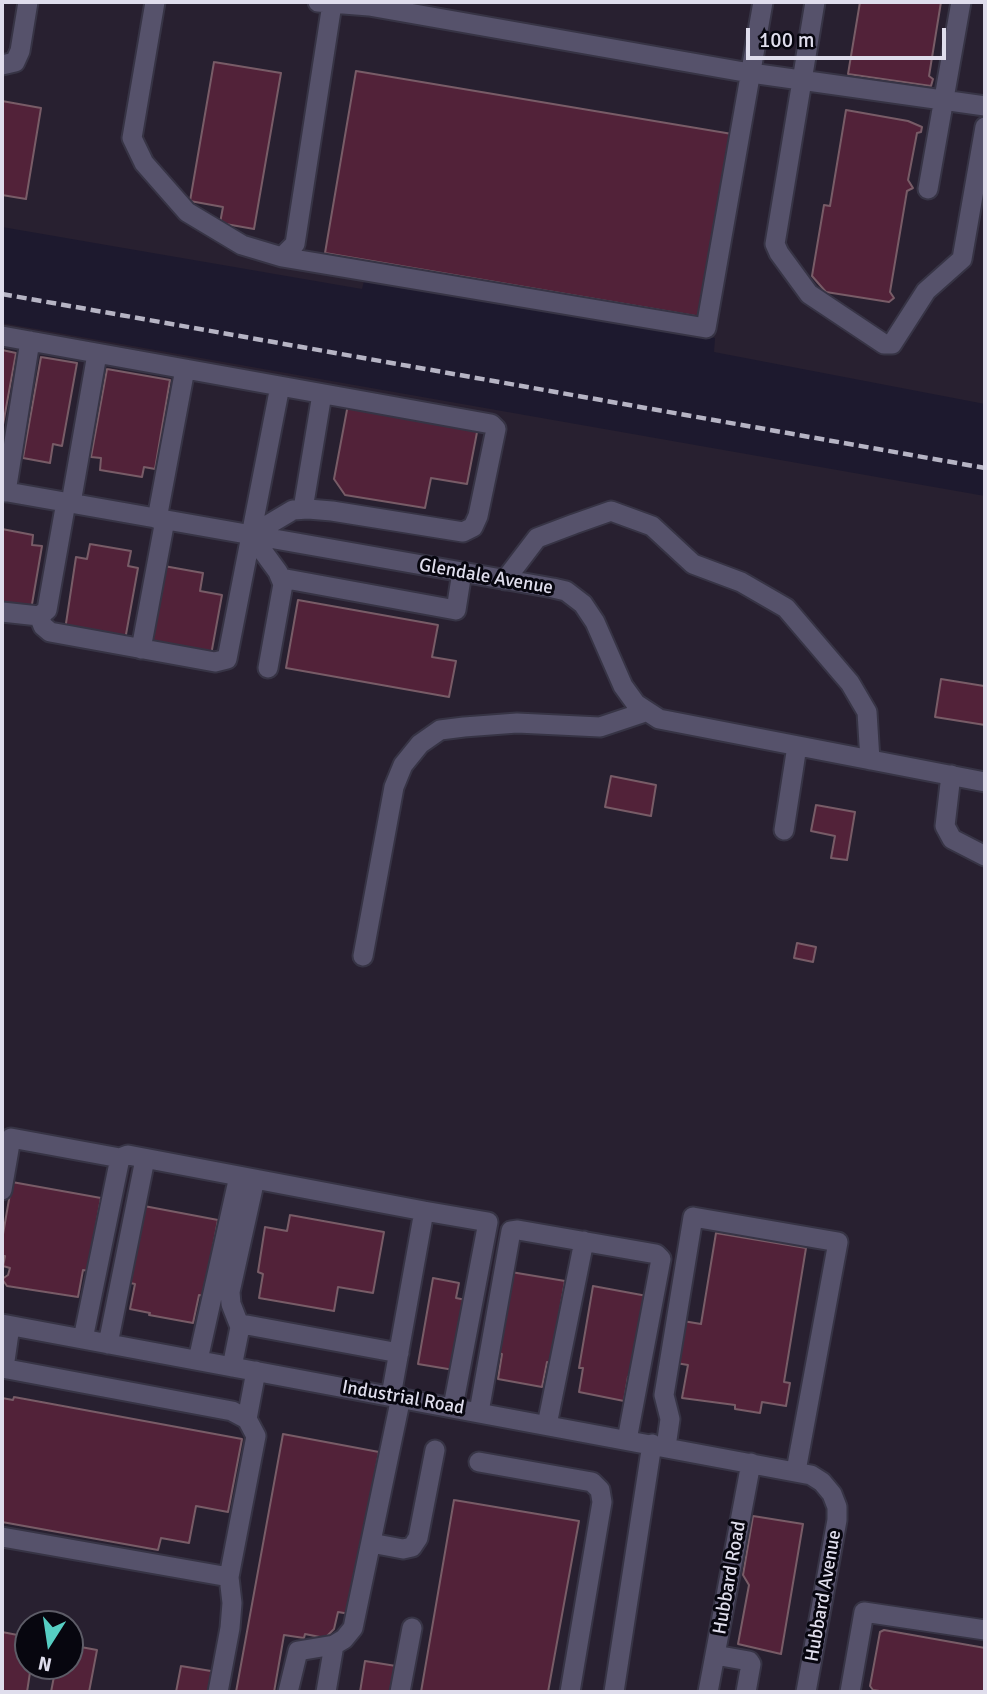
<!DOCTYPE html>
<style>
body{margin:0}
#map{position:relative;width:987px;height:1694px;overflow:hidden;background:#1d192e;font-family:Signika,sans-serif}
canvas{display:block}
.frame{position:absolute;inset:0;border:4px solid #dfddec;pointer-events:none}
.north{position:absolute;left:14px;top:1610px;width:70px;height:70px;box-sizing:border-box;background:#07060f;border:2px solid #5d5c67;border-radius:50%;rotate:192deg;font-size:19px;font-weight:700;line-height:28px;text-align:center;color:#dfddec}
.north::after{content:'';display:block;margin:auto;width:24px;height:32px;background:#56cec3;clip-path:polygon(50% 0,100% 100%,50% 72%,0 100%)}
.scale{position:absolute;left:746px;top:28px;width:200px;height:32px;box-sizing:border-box;border:4px solid #dfddec;border-top:0;padding-left:9px;font-size:21px;line-height:24px;white-space:nowrap;color:#dfddec;-webkit-text-stroke:5px #07060f;paint-order:stroke}
</style>
<div id="map">
<canvas width="987" height="1694"></canvas>
<div class="frame"></div>
<div class="north">N</div>
<div class="scale">100 m</div>
</div>
<script>
const context = document.querySelector('canvas').getContext('2d');
context.lineJoin = 'round';
function fill(path, color) {
  context.fillStyle = color;
  context.fill(path, 'evenodd');
}
function toPath(rows) {
  const path = new Path2D();
  for (const r of rows) {
    path.moveTo(r[0], r[1]);
    for (let i = 2; i < r.length; i += 2) path.lineTo(r[i], r[i + 1]);
  }
  return path;
}
function strokePath(path, color, width, dash) {
  context.strokeStyle = color;
  context.lineWidth = width;
  context.lineCap = dash ? 'butt' : 'round';
  context.setLineDash(dash || []);
  context.stroke(path);
}
function label(font, color, halo, rows, align = 'center') {
  context.font = font + ' Signika,sans-serif';
  context.lineWidth = 6;
  context.setLineDash([]);
  context.textBaseline = 'middle';
  context.strokeStyle = halo;
  context.fillStyle = color;
  for (const [text, x, y, turn = 0] of rows) {
    context.save();
    context.translate(x, y);
    context.rotate((+turn || 0) * Math.PI / 180);
    context.textAlign = isNaN(turn) ? turn : align;
    if (halo) context.strokeText(text, 0, 0);
    context.fillText(text, 0, 0);
    context.restore();
  }
}
fill(toPath([
 [2,2,985,2,985,404,714,352,715,338,365,277,362,289,2,227],
 [2,323,985,496,985,1692,2,1692],
 [28,1624,70,1624,70,1666,28,1666]
]), '#282030');
const building = toPath([
 [860,2,941,2,929,76,933,79,931,86,848,74,860,2],
 [214,62,281,73,254,229,220,223,223,207,190,201,214,62],
 [356,71,732,134,701,317,325,253,356,71],
 [2,101,41,108,26,199,2,195,2,101],
 [846,110,908,121,922,127,921,132,917,133,908,180,913,188,907,191,890,292,894,298,889,302,826,292,812,276,824,205,830,206,846,110],
 [2,350,16,353,2,430,2,350],
 [41,357,77,363,62,446,53,444,50,463,23,458,41,357],
 [107,369,170,380,155,469,144,467,142,477,100,470,101,458,91,457,107,369],
 [349,399,479,422,467,484,431,478,425,508,345,495,334,479,349,399],
 [2,529,33,535,32,545,42,546,31,610,2,604,2,529],
 [90,544,131,551,128,566,138,568,125,640,65,630,76,557,87,559,90,544],
 [164,566,203,573,200,591,222,595,211,655,150,645,164,566],
 [298,600,438,625,432,657,456,661,449,697,286,668,298,600],
 [985,678,985,725,935,717,941,679,984,686,985,678],
 [611,776,656,785,651,816,605,807,611,776],
 [816,805,855,812,847,860,831,858,835,836,811,831,816,805],
 [797,943,816,947,813,962,794,958,797,943],
 [12,1182,101,1198,88,1271,83,1270,78,1297,7,1286,2,1279,8,1275,10,1268,3,1266,5,1256,2,1256,2,1240,12,1182],
 [144,1206,218,1220,204,1296,199,1295,193,1323,149,1315,150,1313,130,1309,135,1284,130,1283,144,1206],
 [290,1215,384,1232,373,1293,338,1287,334,1311,259,1298,263,1274,258,1272,265,1227,287,1231,290,1215],
 [716,1233,806,1248,784,1382,790,1383,786,1406,762,1402,760,1413,735,1409,735,1405,682,1398,688,1365,676,1363,683,1321,701,1324,716,1233],
 [511,1272,565,1281,551,1363,547,1362,542,1387,498,1379,502,1354,497,1353,511,1272],
 [433,1278,459,1283,456,1298,466,1300,454,1370,418,1364,433,1278],
 [593,1286,647,1296,634,1378,628,1377,624,1401,579,1392,583,1368,579,1368,593,1286],
 [14,1397,242,1439,228,1512,196,1506,189,1543,161,1538,158,1550,2,1522,2,1398,13,1400,14,1397],
 [283,1434,379,1452,350,1614,338,1612,334,1629,325,1638,305,1634,304,1638,284,1635,274,1692,236,1692,283,1434],
 [454,1500,579,1521,548,1692,421,1692,454,1500],
 [753,1516,803,1524,781,1654,738,1644,749,1585,743,1575,753,1516],
 [884,1630,985,1648,985,1692,886,1692,873,1690,870,1686,880,1632,884,1630],
 [2,1632,28,1637,28,1666,31,1666,27,1692,2,1692,2,1632],
 [70,1645,97,1650,89,1692,51,1692,56,1666,70,1666,70,1645],
 [365,1661,396,1666,391,1692,360,1692,365,1661],
 [181,1666,217,1672,214,1692,176,1692,181,1666]
]);
fill(building, '#522239');
strokePath(building, '#785c67', 2);
const minor = toPath([
 [155,2,132,138,144,163,187,212,242,245,282,257,295,244,332,4],
 [318,2,369,6,370,2],
 [815,2,775,244,779,253,809,294,884,344,892,344,926,291,962,259,985,127],
 [369,6,744,72,985,106],
 [2,65,15,62,20,51,28,2],
 [928,189,961,2],
 [282,257,706,328,763,2],
 [2,336,491,424,496,429,478,516,473,527,463,532,332,511,308,509,293,510,251,535],
 [2,491,553,588,566,591,583,604,595,622,623,686,636,704,659,719,985,782],
 [6,492,30,341],
 [71,503,97,354],
 [303,509,322,394],
 [157,519,185,369],
 [251,535,278,572,283,584,268,668],
 [281,578,456,610,462,572],
 [505,580,537,538,574,524,611,511,652,526,693,564,741,582,786,608,850,683,867,712,870,760],
 [2,612,39,616,47,610,66,502],
 [39,616,43,626,50,632,215,662,227,659,280,386],
 [141,649,165,520],
 [951,775,945,826,952,839,985,856],
 [784,830,797,746],
 [363,956,394,787,403,765,420,744,440,730,464,727,517,723,600,727,645,712],
 [2,1190,11,1138,120,1158],
 [2,1324,811,1475,822,1482,832,1494,837,1507,837,1520,806,1692],
 [240,1327,231,1304,230,1292,255,1179],
 [83,1339,120,1158,128,1155,424,1211],
 [108,1344,145,1159],
 [198,1360,239,1176],
 [232,1367,240,1327,247,1325,399,1353],
 [2,1368,232,1411,247,1419,256,1436,229,1577,232,1603,230,1628,218,1692],
 [4,1368,10,1326],
 [391,1396,424,1211,488,1222,453,1407],
 [479,1412,511,1231,518,1230,656,1254,661,1259,627,1440],
 [247,1419,256,1371],
 [547,1425,584,1241],
 [666,1447,670,1419,664,1395,693,1217,838,1242,796,1471],
 [479,1462,592,1482,600,1490,602,1502,570,1692],
 [2,1537,229,1577],
 [371,1543,403,1549,412,1547,418,1538,435,1450],
 [715,1655,749,1661,751,1664,746,1692],
 [288,1692,298,1651,334,1645,344,1639,353,1628,401,1397],
 [326,1692,334,1645],
 [400,1692,412,1628],
 [614,1692,652,1444],
 [708,1692,751,1463],
 [850,1692,864,1612,985,1630]
]);
strokePath(minor, '#373445', 23);
strokePath(minor, '#56526b', 19);
strokePath(toPath([
 [2,294,985,468]
]), '#b6b4c4', 4.5, [10, 5]);
label('19px', '#dfddec', '#07060f', [
 ["Glendale Avenue",486,577,10],
 ["Industrial Road",403,1398,10],
 ["Hubbard Road",730,1578,-80],
 ["Hubbard Avenue",824,1596,-80]
]);
</script>
